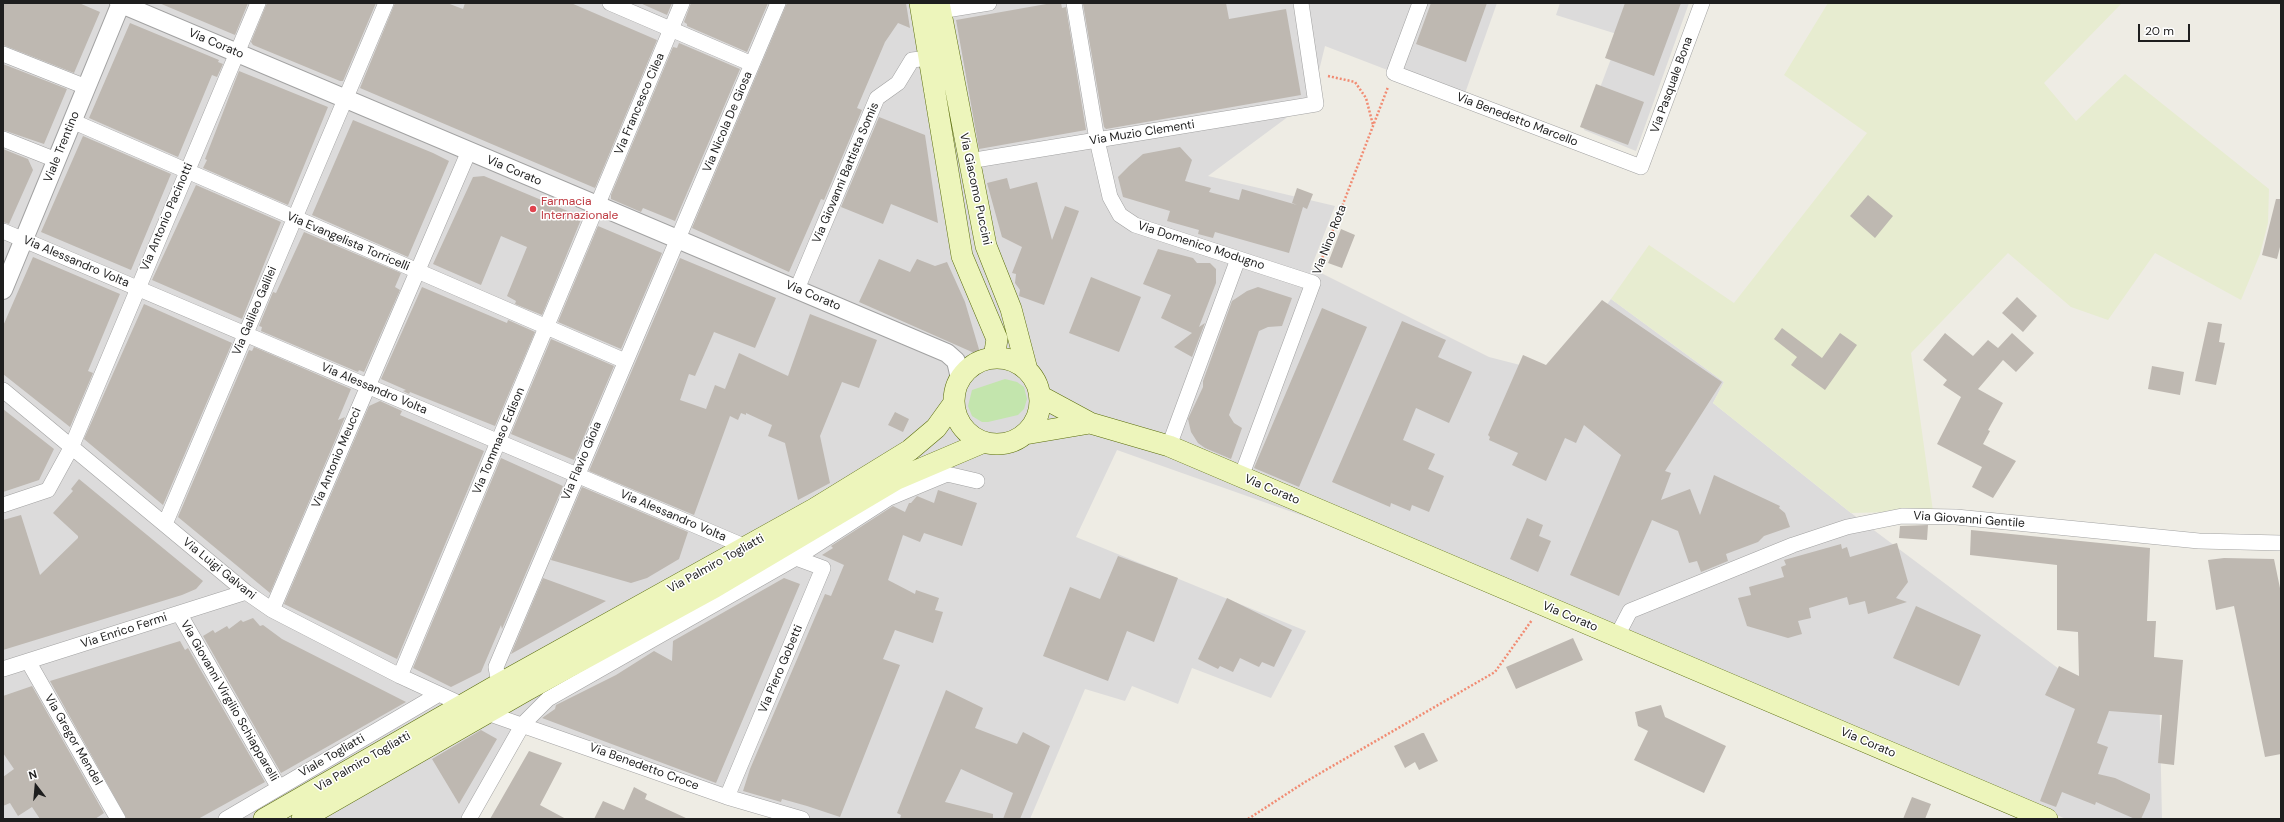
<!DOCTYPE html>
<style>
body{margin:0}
#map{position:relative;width:2284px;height:822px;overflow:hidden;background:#eeece4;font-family:"DM Sans",sans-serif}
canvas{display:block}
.frame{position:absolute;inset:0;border:4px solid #1e1e1e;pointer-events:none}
.north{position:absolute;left:16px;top:766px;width:40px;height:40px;-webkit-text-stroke:3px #fff;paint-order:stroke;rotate:344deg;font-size:11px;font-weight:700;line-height:16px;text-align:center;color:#1e1e1e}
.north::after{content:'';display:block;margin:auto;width:14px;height:18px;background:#1e1e1e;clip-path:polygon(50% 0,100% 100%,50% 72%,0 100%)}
.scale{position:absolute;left:2138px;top:24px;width:52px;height:18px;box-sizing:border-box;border:2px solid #1e1e1e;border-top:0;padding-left:5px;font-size:12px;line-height:14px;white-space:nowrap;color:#1e1e1e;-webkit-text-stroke:3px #fff;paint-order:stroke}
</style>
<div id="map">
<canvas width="2284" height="822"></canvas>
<div class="frame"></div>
<div class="north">N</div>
<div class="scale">20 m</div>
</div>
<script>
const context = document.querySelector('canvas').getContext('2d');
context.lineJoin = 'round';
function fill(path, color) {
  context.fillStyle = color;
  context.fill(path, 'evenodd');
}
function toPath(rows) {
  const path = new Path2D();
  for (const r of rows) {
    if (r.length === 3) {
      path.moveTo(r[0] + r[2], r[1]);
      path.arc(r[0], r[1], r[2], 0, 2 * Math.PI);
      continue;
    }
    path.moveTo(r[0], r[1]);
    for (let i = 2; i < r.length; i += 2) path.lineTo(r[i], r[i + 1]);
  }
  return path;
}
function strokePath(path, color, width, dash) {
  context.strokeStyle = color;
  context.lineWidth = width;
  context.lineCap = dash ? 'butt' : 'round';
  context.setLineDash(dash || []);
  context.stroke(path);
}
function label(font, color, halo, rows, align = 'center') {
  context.font = font + ' "DM Sans",sans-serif';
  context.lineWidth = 3;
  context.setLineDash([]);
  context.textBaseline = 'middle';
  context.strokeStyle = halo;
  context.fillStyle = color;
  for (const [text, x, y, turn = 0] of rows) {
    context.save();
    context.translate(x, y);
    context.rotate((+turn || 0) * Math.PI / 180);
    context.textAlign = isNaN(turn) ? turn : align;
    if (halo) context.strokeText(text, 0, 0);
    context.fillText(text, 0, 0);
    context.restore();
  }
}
fill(toPath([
 [3,3,1497,3,1463,99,1325,46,1312,99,1208,176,1335,206,1311,268,1489,357,1555,374,1611,299,1724,382,1713,403,1851,513,2071,678,2159,682,2162,819,2066,819,1597,620,1117,450,1076,537,1306,631,1271,698,1192,668,1178,704,1132,686,1125,701,1085,689,1030,819,787,819,522,719,470,819,3,819],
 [1560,3,1689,3,1636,151,1584,130,1620,35,1556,15]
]), '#dcdbdb');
fill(toPath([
 [1828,3,2122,3,2044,83,2076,121,2125,74,2269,189,2268,223,2260,254,2241,300,2155,253,2108,320,2071,307,2008,253,1911,353,1933,511,1851,513,1713,403,1724,382,1611,299,1649,245,1734,303,1867,133,1784,75]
]), '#e7ecd0');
fill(toPath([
 [1005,379,1017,382,1024,387,1027,399,1024,409,1018,415,988,422,982,422,972,416,968,406,972,390]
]), '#c3e5ad');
fill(toPath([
 [3,3,79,3,100,12,74,73,3,45],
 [159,3,248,3,235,35],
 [267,3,376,3,343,81,340,81,253,45,251,42],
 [395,3,447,3,463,9,465,3,571,3,657,40,595,188,360,88],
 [640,3,672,3,667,15],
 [691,3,768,3,747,52,687,26,687,24,684,22],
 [787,3,906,3,910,28,898,23,885,42,857,108,862,110,824,200,821,199,789,272,692,228],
 [1052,3,1061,3,1062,8,1066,7,1086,130,979,149,956,20],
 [1090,3,1226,3,1229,19,1286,9,1301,95,1106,129,1104,127,1083,4],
 [1431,3,1487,3,1466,62,1416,44],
 [1625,3,1681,3,1654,76,1605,58],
 [130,23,219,60,218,62,223,64,217,77,212,75,178,157,89,118],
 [679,43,740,69,675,221,643,208,641,212,611,199,611,195,673,47,677,48],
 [3,64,67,89,44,144,3,130],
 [239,71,328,107,288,205,203,168,207,160,205,159],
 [1596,84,1644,102,1628,145,1580,127],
 [879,117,925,135,938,223,891,204,883,224,841,207],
 [353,120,433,153,449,161,408,257,312,215],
 [83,136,171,174,131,270,41,232],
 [1180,147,1192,160,1185,181,1211,188,1209,192,1239,200,1242,189,1297,205,1292,203,1297,188,1313,194,1307,209,1303,207,1289,253,1215,232,1213,238,1198,234,1199,230,1167,221,1170,211,1123,197,1118,177,1129,166,1143,154],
 [3,149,28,159,33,170,9,224,3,222],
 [484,176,582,217,542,315,515,304,516,301,507,296,527,247,501,236,481,285,433,264,473,177],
 [1007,178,1010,189,1037,182,1052,240,1065,206,1079,211,1044,305,1019,296,1020,290,1015,283,1016,274,1012,273,1022,247,1002,237,987,183],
 [196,185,281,222,242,319,152,280],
 [1868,195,1893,216,1875,238,1850,216],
 [2276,199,2281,199,2281,243,2277,259,2262,255],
 [598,226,662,253,621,349,558,322],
 [1341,229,1355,235,1342,268,1328,263],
 [304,232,401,273,395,287,400,290,364,372,359,370,358,372,261,331,262,327,259,326,273,292,276,293],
 [1158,249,1193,258,1197,263,1210,263,1216,269,1216,283,1199,327,1205,323,1192,357,1174,347,1192,333,1161,318,1171,295,1143,284],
 [33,257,120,294,88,371,93,373,70,427,3,374,3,326],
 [680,258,776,298,755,348,714,332,695,376,689,374,680,400,706,409,715,385,725,389,739,353,788,376,810,314,877,340,859,388,842,382,820,436,830,483,798,500,785,443,768,436,772,425,746,413,746,415,741,413,738,420,730,416,694,515,589,471],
 [879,259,910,272,917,259,935,266,947,262,965,302,981,356,859,302],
 [1091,277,1141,297,1119,352,1069,333],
 [422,287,507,323,508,320,535,332,495,426,410,392,409,394,403,391,406,390,381,379],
 [1258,287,1292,298,1282,326,1268,327,1259,331,1229,415,1234,423,1242,428,1231,459,1205,448,1198,443,1191,432,1188,419,1203,387,1203,381,1232,301,1247,291],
 [2017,297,2037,316,2023,332,2002,313],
 [1602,300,1722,382,1665,471,1671,473,1661,500,1690,489,1700,515,1714,475,1780,506,1779,508,1785,513,1790,527,1764,536,1758,542,1726,554,1728,561,1701,572,1697,561,1689,563,1678,531,1652,520,1619,596,1570,575,1621,455,1584,425,1576,443,1565,438,1546,481,1512,465,1518,453,1489,440,1490,437,1488,435,1523,355,1546,365],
 [144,304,232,343,163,505,84,439],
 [1322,308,1367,327,1299,487,1254,468],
 [1402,321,1446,340,1438,357,1472,372,1449,423,1416,408,1403,440,1435,454,1428,469,1444,476,1429,512,1412,505,1410,511,1391,503,1390,507,1332,482],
 [2208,322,2222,324,2219,342,2225,343,2216,385,2195,381],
 [1782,328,1822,358,1840,333,1857,345,1825,390,1791,365,1797,357,1774,339],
 [1945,333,1973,356,1988,340,1998,348,2012,333,2034,353,2016,372,2003,360,1978,389,2003,403,1988,430,1990,431,1983,444,2016,461,1993,498,1972,487,1982,467,1937,444,1961,397,1943,385,1947,380,1923,360],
 [551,339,614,366,574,460,511,434],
 [254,347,351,389,338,420,345,417,270,593,178,517,249,350,252,351],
 [2152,366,2184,372,2180,395,2148,389],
 [380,401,402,411,400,415,484,451,397,659,284,604,369,406],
 [3,409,54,449,39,480,3,492],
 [895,412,909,419,903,432,888,425],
 [501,458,563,486,502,629,501,625,481,672,451,687,413,668],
 [79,479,203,581,196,589,182,595,3,650,3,520,21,515,40,575,78,538,78,536,53,513,73,491,71,489],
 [582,487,688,532,679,559,647,578,631,583,551,560],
 [938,490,977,503,962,546,924,533,920,542,903,535,888,580,915,594,916,590,939,598,935,610,943,612,933,643,895,630,883,659,900,665,840,817,807,806,782,799,781,802,743,791,750,769,825,594,831,596,844,565,822,555,833,548,831,546,893,506,905,512,909,503,911,503,917,496,934,503],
 [1527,518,1543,525,1539,536,1551,541,1538,572,1510,559],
 [1928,525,1927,540,1899,538,1900,526],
 [1971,530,2150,548,2147,621,2156,621,2154,657,2183,660,2174,765,2158,763,2162,715,2109,711,2097,743,2108,747,2098,774,2115,778,2150,794,2150,799,2141,819,2135,819,2096,802,2095,805,2062,792,2056,807,2040,801,2075,709,2045,695,2059,666,2079,676,2078,632,2057,630,2057,565,1970,555],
 [1897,543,1908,582,1896,598,1907,602,1868,614,1865,601,1849,605,1847,597,1809,608,1811,618,1798,621,1802,634,1788,638,1747,626,1738,598,1751,595,1749,587,1784,577,1781,567,1786,565,1784,560,1841,544,1842,549,1847,547,1850,557],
 [1118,556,1178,578,1154,642,1127,631,1108,681,1043,656,1070,587,1100,599],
 [2224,558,2274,559,2281,593,2281,754,2265,757,2234,606,2216,610,2208,560],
 [543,578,606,601,511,654],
 [784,578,800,584,716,783,542,718,555,709,556,705,616,675,654,651,672,661,673,641],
 [1227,598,1292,630,1274,667,1262,662,1259,667,1240,658,1233,672,1220,666,1218,669,1198,659],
 [1916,606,1981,635,1959,686,1893,658],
 [253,618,260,626,263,625,282,639,406,702,281,773,203,636,213,630,215,633,227,626,229,629,241,620,243,622],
 [1573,638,1583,660,1516,689,1506,667],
 [180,641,185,650,188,648,265,782,198,819,127,819,50,681],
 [32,686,104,813,95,819,40,819,32,807,18,816,10,803,3,806,3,777,14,769,3,753,3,696],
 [946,690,983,708,975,728,1017,744,1023,732,1050,746,1020,819,1003,819,1013,793,961,769,945,802,993,814,993,819,900,819,901,815,897,813],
 [1661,705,1665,717,1726,746,1704,793,1634,760,1648,731,1638,726,1635,712],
 [481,730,497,739,459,804,432,759],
 [1422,733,1424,733,1438,761,1419,770,1415,762,1405,768,1394,746],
 [529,751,562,763,540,805,566,819,490,819],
 [634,787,647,794,645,799,688,819,594,819,603,801,624,810],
 [1912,797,1931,804,1925,819,1903,819]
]), '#beb8b1');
const minor = toPath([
 [610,3,752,64],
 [1074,3,1097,140,1110,197,1120,215,1135,225,1313,283,1241,477],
 [1420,3,1394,73,1641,167,1702,3],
 [940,11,989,3],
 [3,54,86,87],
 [72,121,625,361],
 [3,139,56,160],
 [969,161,1316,104,1301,3],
 [3,231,746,547],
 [797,289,877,98,898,83,912,60,929,58],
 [3,390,246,592,272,610,400,676,463,705],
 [1169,446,1238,259],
 [3,505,48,490,71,448,258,3],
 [165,524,386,3],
 [272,610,469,151],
 [179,613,279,788],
 [1617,636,1630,611,1793,545,1847,527,1902,516,1956,517,2199,541,2281,543],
 [28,661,118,819],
 [3,669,246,592],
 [400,676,682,3],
 [499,684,496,667,778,3],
 [487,713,727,797,802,819],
 [727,797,823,568,796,558],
 [226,819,439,694],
 [469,819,523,724,548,699,796,558,889,498,947,474,977,481]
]);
const tertiary = toPath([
 [119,3,947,353,956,361,960,378],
 [3,290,121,3]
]);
const secondary = toPath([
 [920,3,962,256,997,339,994,358],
 [939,3,986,246,1011,309,1027,370],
 [997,401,43],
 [1040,396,1090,423,1169,446,2047,819],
 [1025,434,1090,423],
 [264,819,499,684,814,509,910,450,936,428,954,403],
 [302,819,527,690,715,587,897,479,984,442]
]);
strokePath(minor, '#a2a2a2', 16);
strokePath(tertiary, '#a2a2a2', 20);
strokePath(secondary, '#5a6d0c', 22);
strokePath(toPath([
 [1328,76,1355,82,1366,98,1373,125],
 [1318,269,1388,87],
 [1248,819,1305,782,1495,672,1532,620]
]), '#f18b72', 2.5, [2, 2]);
strokePath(minor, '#fff', 15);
strokePath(tertiary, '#fff', 18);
strokePath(secondary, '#edf5bb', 21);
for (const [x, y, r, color] of [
 [533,209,4,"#e0444e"]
]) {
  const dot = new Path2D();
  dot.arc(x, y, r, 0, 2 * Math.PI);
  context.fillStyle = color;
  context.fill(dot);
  strokePath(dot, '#fff', 1.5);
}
label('12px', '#1e1e1e', '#fff', [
 ["Via Corato",216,44,23],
 ["Via Pasquale Bona",1672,85,-70],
 ["Via Francesco Cilea",640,104,-67],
 ["Via Benedetto Marcello",1517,120,21],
 ["Via Nicola De Giosa",728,122,-67],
 ["Via Muzio Clementi",1142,133,-9],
 ["Viale Trentino",62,147,-68],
 ["Via Corato",514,171,23],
 ["Via Giovanni Battista Somis",846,173,-67],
 ["Via Giacomo Puccini",975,189,78],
 ["Via Antonio Pacinotti",167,217,-67],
 ["Via Nino Rota",1330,240,-69],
 ["Via Evangelista Torricelli",348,242,23],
 ["Via Domenico Modugno",1201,246,18],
 ["Via Alessandro Volta",76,262,23],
 ["Via Corato",813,296,23],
 ["Via Galileo Galilei",255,311,-67],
 ["Via Alessandro Volta",374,389,23],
 ["Via Tommaso Edison",499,441,-67],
 ["Via Antonio Meucci",337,458,-67],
 ["Via Flavio Gioia",582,461,-67],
 ["Via Corato",1272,490,23],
 ["Via Alessandro Volta",673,516,23],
 ["Via Giovanni Gentile",1969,520,4],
 ["Via Palmiro Togliatti",716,564,-29],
 ["Via Luigi Galvani",219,569,39],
 ["Via Corato",1570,617,23],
 ["Via Enrico Fermi",124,631,-18],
 ["Via Piero Gobetti",781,669,-67],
 ["Via Giovanni Virgilio Schiapparelli",229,701,60],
 ["Via Gregor Mendel",73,740,60],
 ["Via Corato",1868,743,23],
 ["Viale Togliatti",332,756,-30],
 ["Via Palmiro Togliatti",363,762,-30],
 ["Via Benedetto Croce",644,767,20]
]);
label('12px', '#be3a42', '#fff', [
 ["Farmacia",541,202],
 ["Internazionale",541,216]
], 'left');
</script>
